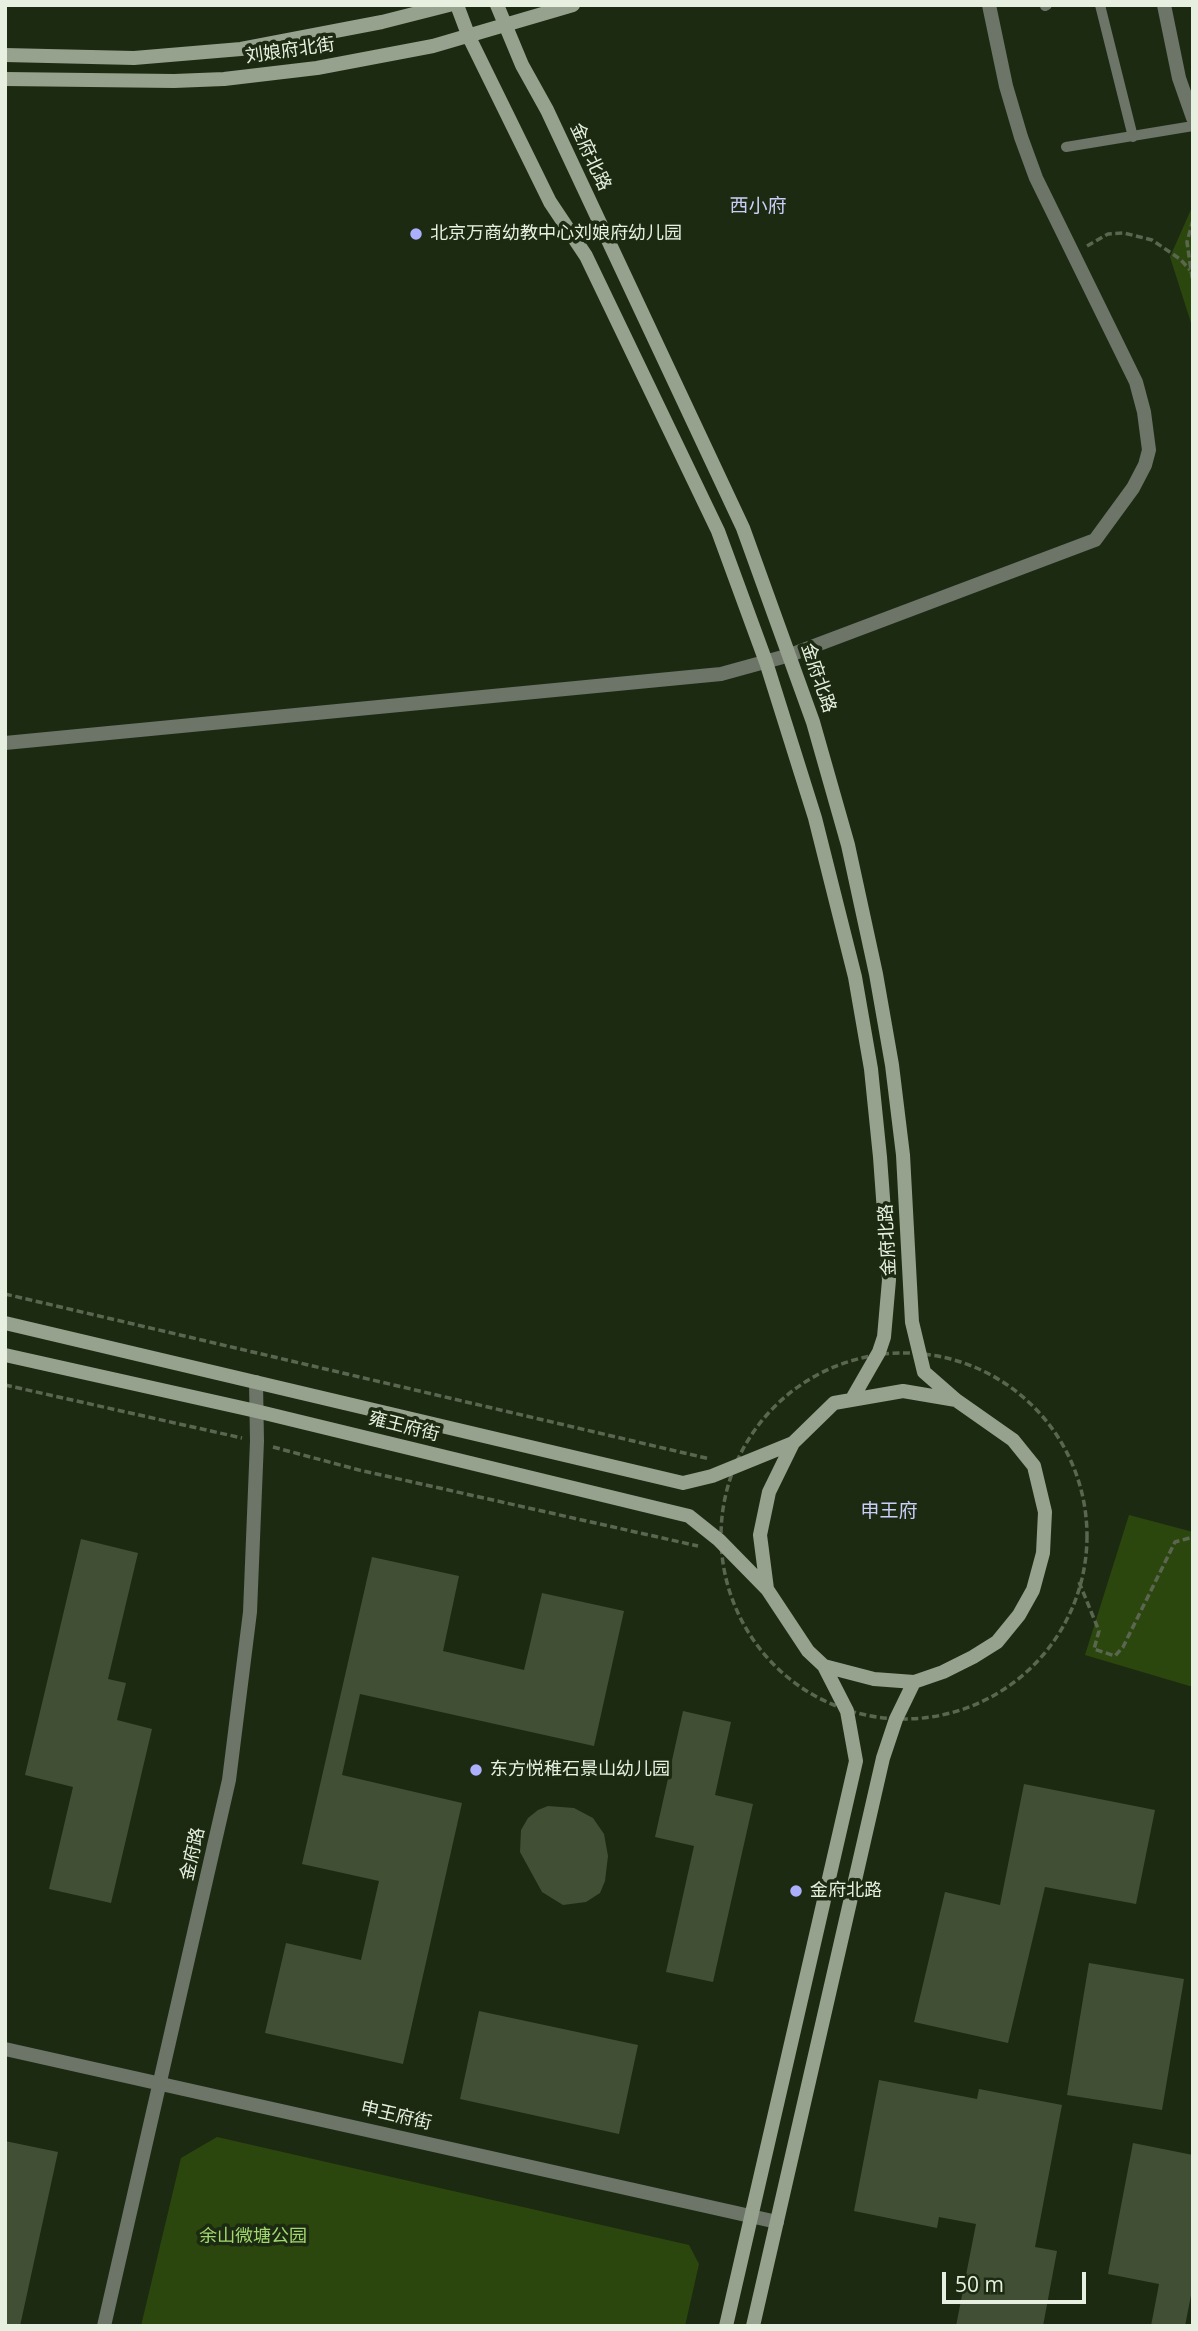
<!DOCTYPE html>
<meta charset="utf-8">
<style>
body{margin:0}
#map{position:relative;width:1198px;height:2331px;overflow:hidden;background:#1d2a12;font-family:"Open Sans",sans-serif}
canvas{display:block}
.frame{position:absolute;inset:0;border:7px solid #e7f0e0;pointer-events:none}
.scale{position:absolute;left:942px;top:2272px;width:144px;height:32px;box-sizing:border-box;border:4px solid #e7f0e0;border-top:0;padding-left:9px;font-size:21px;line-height:24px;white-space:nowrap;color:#e7f0e0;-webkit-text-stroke:5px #1d2a12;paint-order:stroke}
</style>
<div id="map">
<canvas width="1198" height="2331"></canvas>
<div class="frame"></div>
<div class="scale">50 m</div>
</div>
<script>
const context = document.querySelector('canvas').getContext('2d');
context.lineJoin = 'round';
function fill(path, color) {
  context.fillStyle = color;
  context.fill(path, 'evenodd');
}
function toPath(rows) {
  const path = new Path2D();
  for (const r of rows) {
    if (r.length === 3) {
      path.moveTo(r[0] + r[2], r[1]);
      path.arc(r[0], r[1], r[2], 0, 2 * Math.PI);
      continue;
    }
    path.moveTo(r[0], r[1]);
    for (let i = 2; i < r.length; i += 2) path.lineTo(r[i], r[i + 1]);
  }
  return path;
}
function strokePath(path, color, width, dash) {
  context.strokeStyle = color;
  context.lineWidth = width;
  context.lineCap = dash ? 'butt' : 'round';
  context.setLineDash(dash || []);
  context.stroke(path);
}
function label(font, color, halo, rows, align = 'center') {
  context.font = font + ' "Open Sans","Noto Sans SC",sans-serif';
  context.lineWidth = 7;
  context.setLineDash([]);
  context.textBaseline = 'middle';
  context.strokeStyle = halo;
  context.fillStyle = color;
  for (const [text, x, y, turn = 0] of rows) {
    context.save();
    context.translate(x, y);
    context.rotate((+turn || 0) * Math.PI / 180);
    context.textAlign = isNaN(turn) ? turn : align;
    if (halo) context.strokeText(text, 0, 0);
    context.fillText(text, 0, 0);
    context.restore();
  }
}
fill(toPath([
 [1193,205,1193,329,1170,257],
 [1129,1515,1193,1532,1193,1687,1085,1655],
 [217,2137,689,2245,699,2264,685,2326,141,2326,181,2158]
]), '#2c470e');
fill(toPath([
 [81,1539,138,1553,108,1679,126,1683,117,1720,152,1729,111,1903,49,1889,73,1787,25,1775],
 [372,1557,459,1576,443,1651,524,1670,542,1593,624,1611,594,1746,360,1694,342,1775,462,1803,403,2064,265,2033,286,1943,361,1960,379,1881,302,1864],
 [683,1711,731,1722,715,1795,753,1804,713,1982,666,1972,694,1846,655,1837],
 [1024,1784,1155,1810,1136,1904,1045,1887,1008,2043,914,2022,945,1892,1000,1905],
 [548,1806,574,1808,593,1818,604,1834,608,1856,605,1881,600,1893,586,1902,563,1905,542,1892,520,1852,521,1830,528,1818,538,1810],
 [1089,1963,1184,1979,1162,2110,1067,2095],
 [479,2011,638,2045,619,2134,460,2099],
 [879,2080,977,2099,979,2089,1062,2105,1035,2247,1057,2251,1043,2326,956,2326,976,2224,939,2217,937,2228,854,2211],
 [5,2141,58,2152,20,2326,5,2326],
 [1133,2143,1193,2155,1193,2285,1185,2326,1151,2326,1159,2284,1108,2274]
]), '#414f35');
strokePath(toPath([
 [1193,220,1187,242,1193,284],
 [1087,246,1108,234,1124,233,1152,240,1180,259,1190,270],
 [5,1294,710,1459],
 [904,1536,183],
 [5,1385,242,1438],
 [273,1447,359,1470,698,1546],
 [1079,1582,1099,1631,1094,1649,1115,1656,1123,1647,1175,1542,1193,1537]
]), '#5a6650', 3.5, [7, 3.5]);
strokePath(toPath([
 [1100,5,1133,137],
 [1045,6,1047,5],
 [1066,147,1193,126]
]), '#6d7468', 10);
strokePath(toPath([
 [790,655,1095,540,1133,488,1145,465,1149,450,1144,412,1136,382,1036,178,1021,137,1006,86,989,5]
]), '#6d7468', 14);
strokePath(toPath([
 [1164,5,1179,78,1193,118],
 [5,743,721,674,790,655],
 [5,2049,777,2222],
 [104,2326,229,1780,250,1612,257,1441,256,1382]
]), '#6d7468', 14);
strokePath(toPath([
 [457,5,469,37,550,202,586,256,718,531,766,662,815,818,855,977,871,1069,880,1157,889,1280,884,1337,879,1352,852,1399],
 [497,5,522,65,547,110,743,528,813,722,848,845,876,974,892,1065,903,1155,912,1322,924,1372,956,1400],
 [5,55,134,58,241,49,382,22,449,5],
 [5,79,174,81,224,79,317,68,433,46,573,5],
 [5,1323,683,1483,712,1476,793,1443],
 [5,1355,256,1411,689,1516,719,1540,767,1589],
 [903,1391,956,1400,1013,1440,1034,1466,1045,1512,1043,1553,1033,1590,1019,1615,997,1642,973,1657,943,1672,914,1682,874,1679,824,1666,808,1651,767,1589,760,1535,769,1492,793,1443,834,1403,903,1391],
 [726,2326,856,1761,847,1711,824,1666],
 [753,2326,883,1758,896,1719,914,1682]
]), '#96a18e', 14);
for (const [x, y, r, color] of [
 [416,234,7,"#acaffb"],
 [476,1770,7,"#acaffb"],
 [796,1891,7,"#acaffb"]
]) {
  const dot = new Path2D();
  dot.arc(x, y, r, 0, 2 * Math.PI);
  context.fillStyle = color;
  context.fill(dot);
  strokePath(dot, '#1d2a12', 2.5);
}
label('18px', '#e7f0e0', '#1d2a12', [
 ["刘娘府北街",290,51,-8],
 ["金府北路",590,157,65],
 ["金府北路",818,678,71],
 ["金府北路",888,1240,-93],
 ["雍王府街",404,1427,14],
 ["金府路",193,1854,-77],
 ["申王府街",396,2116,13]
]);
label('18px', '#e7f0e0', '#1d2a12', [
 ["北京万商幼教中心刘娘府幼儿园",430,234],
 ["东方悦稚石景山幼儿园",490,1770],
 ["金府北路",810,1891]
], 'left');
label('18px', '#a1d96e', '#1d2a12', [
 ["余山微塘公园",253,2237]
]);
label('19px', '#cacef9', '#1d2a12', [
 ["西小府",758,207],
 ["申王府",889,1512]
]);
</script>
